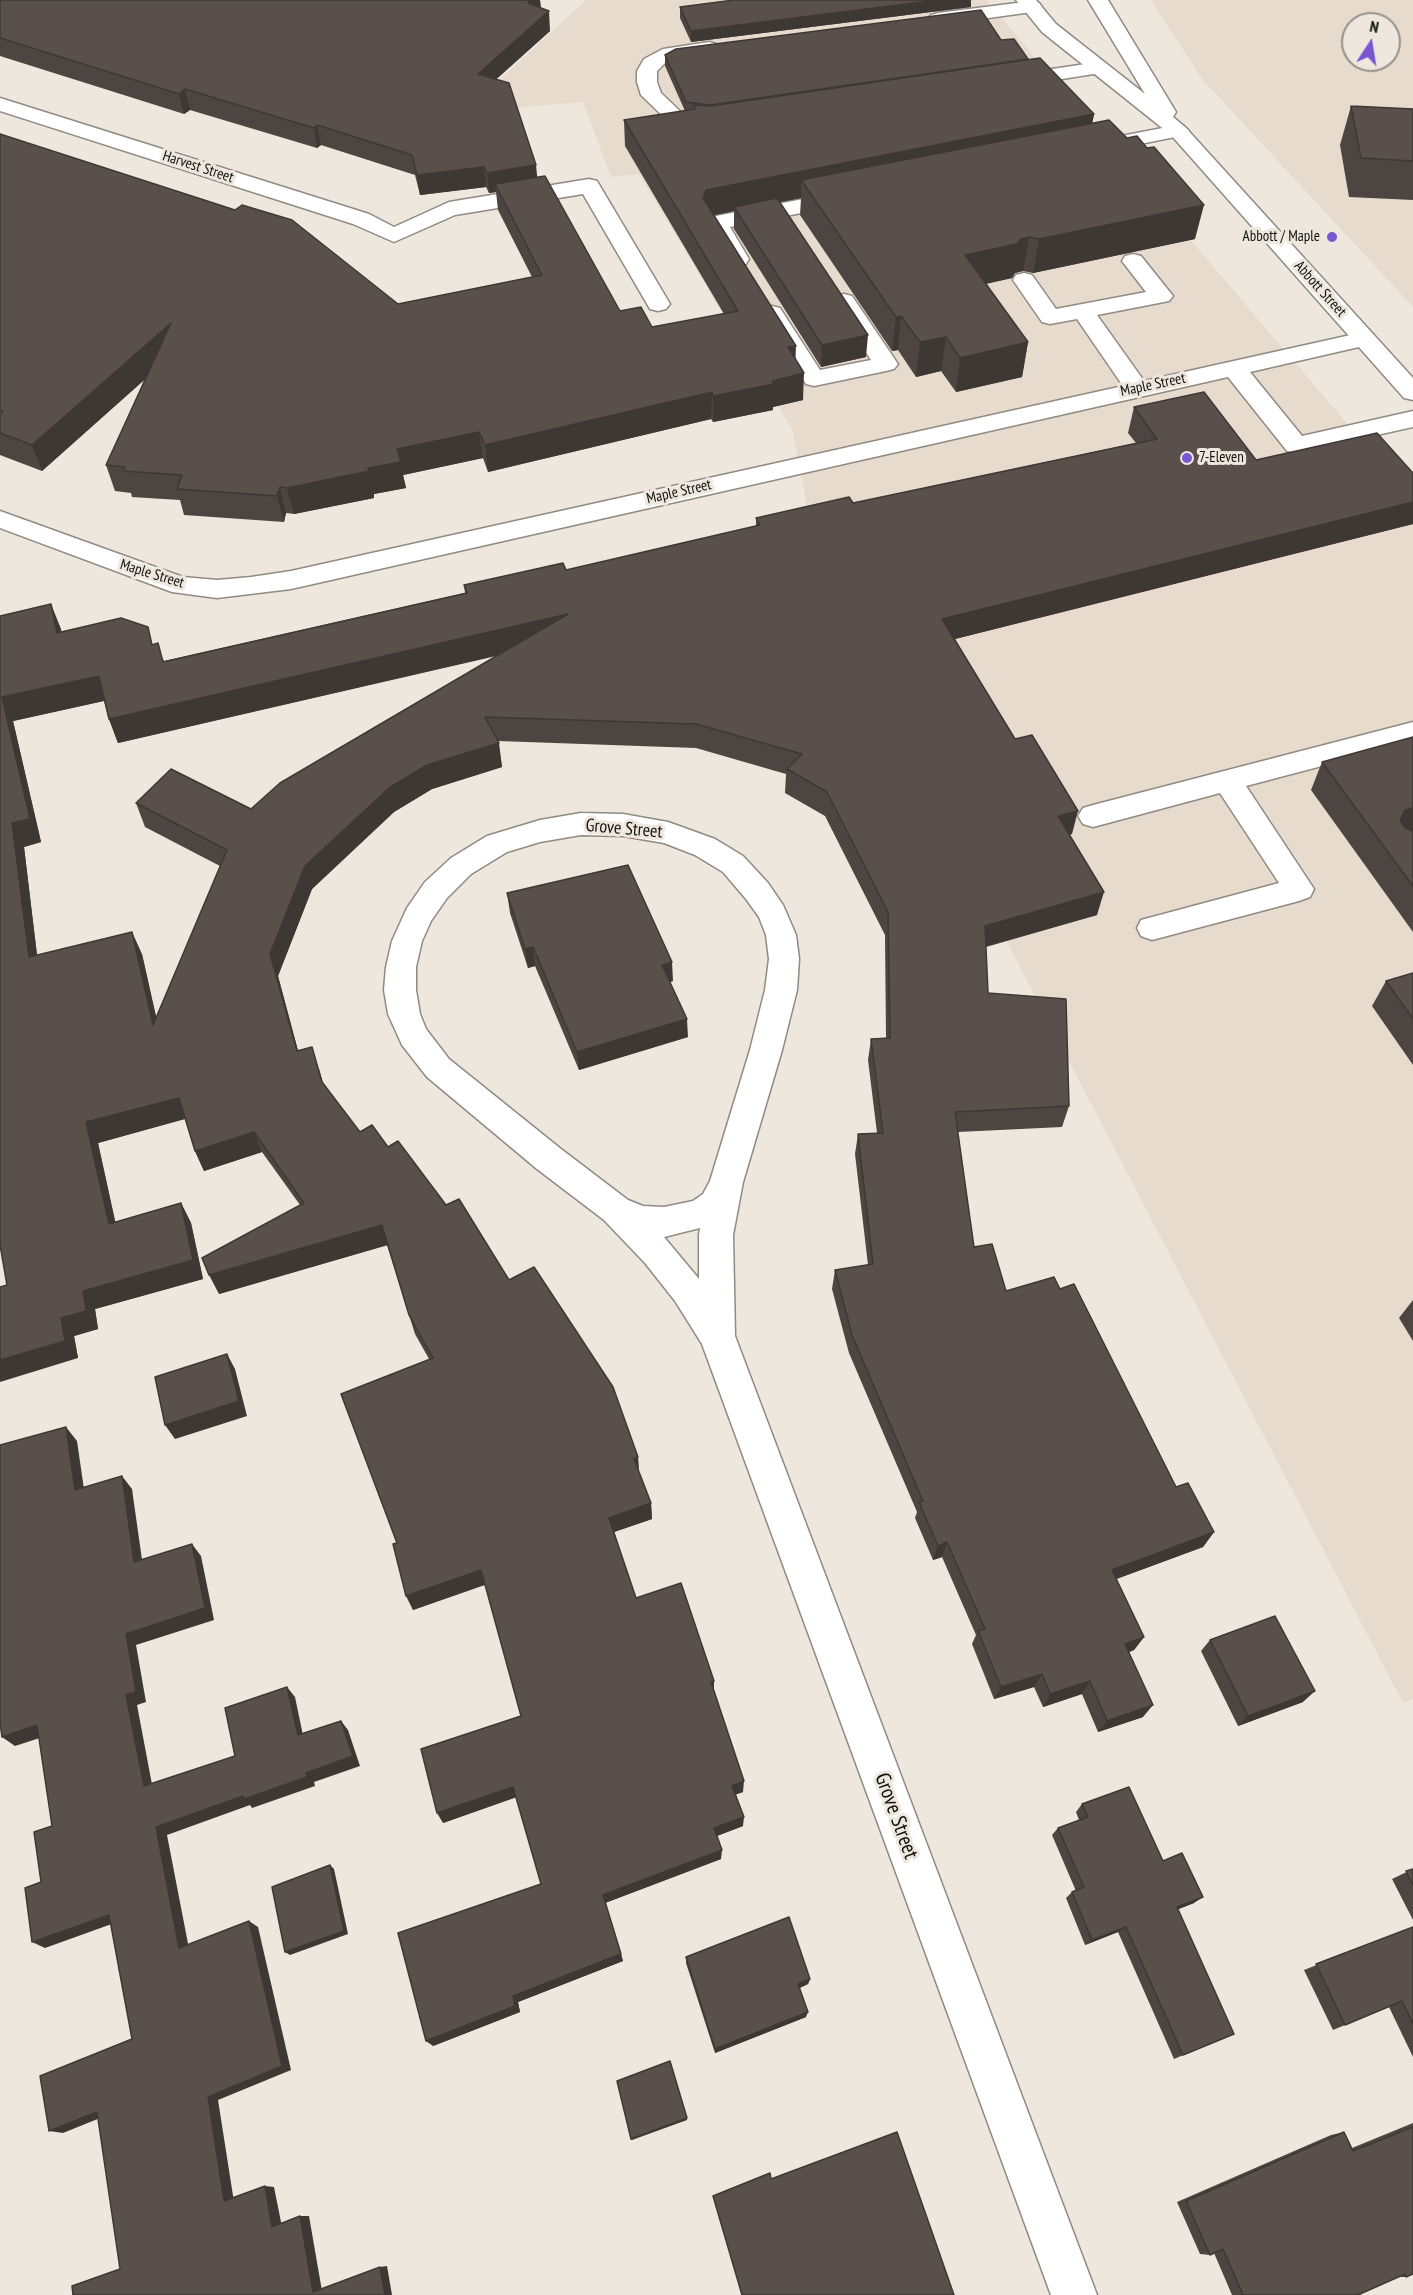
<!DOCTYPE html>
<style>
body{margin:0}
#map{position:relative;width:1413px;height:2295px;overflow:hidden;background:#ede7de;font-family:"PT Sans Narrow",sans-serif}
canvas{display:block}
.north{position:absolute;left:1341px;top:12px;width:60px;height:60px;box-sizing:border-box;background:#ede7de;border:2px solid #95918b;border-radius:50%;rotate:12deg;font-size:16px;font-weight:700;line-height:24px;text-align:center;color:#12110e}
.north::after{content:'';display:block;margin:auto;width:21px;height:27px;background:#7856d0;clip-path:polygon(50% 0,100% 100%,50% 72%,0 100%)}
</style>
<div id="map">
<canvas width="1413" height="2295"></canvas>
<div class="north">N</div>
</div>
<script>
const context = document.querySelector('canvas').getContext('2d');
context.lineJoin = 'round';
function fill(path, color) {
  context.fillStyle = color;
  context.fill(path, 'evenodd');
}
function toPath(rows) {
  const path = new Path2D();
  for (const r of rows) {
    path.moveTo(r[0], r[1]);
    for (let i = 2; i < r.length; i += 2) path.lineTo(r[i], r[i + 1]);
  }
  return path;
}
function strokePath(path, color, width, dash) {
  context.strokeStyle = color;
  context.lineWidth = width;
  context.lineCap = dash ? 'butt' : 'round';
  context.setLineDash(dash || []);
  context.stroke(path);
}
function label(font, color, halo, rows, align = 'center') {
  context.font = font + ' "PT Sans Narrow",sans-serif';
  context.lineWidth = 6;
  context.setLineDash([]);
  context.textBaseline = 'middle';
  context.strokeStyle = halo;
  context.fillStyle = color;
  for (const [text, x, y, turn = 0] of rows) {
    context.save();
    context.translate(x, y);
    context.rotate((+turn || 0) * Math.PI / 180);
    context.textAlign = isNaN(turn) ? turn : align;
    if (halo) context.strokeText(text, 0, 0);
    context.fillText(text, 0, 0);
    context.restore();
  }
}
fill(toPath([
 [586,0,986,0,1413,501,1413,1699,1403,1703,824,590,792,429,639,174,611,177,583,102,465,112],
 [1151,0,1413,0,1413,307,1202,79],
 [1353,24,1389,24,1389,60,1353,60]
]), '#e6dbcd');
const minor = toPath([
 [1032,1,1039,3,1042,7,1039,11,938,25,931,23,928,19,931,15,938,13,1032,1],
 [709,42,716,44,719,48,716,52,675,58,666,62,657,71,657,82,661,93,684,115,718,120,721,124,718,128,697,130,670,123,641,95,637,82,637,71,644,59,663,49,709,42],
 [1099,62,1106,64,1109,68,1106,72,1012,87,1005,85,1002,81,1005,77,1012,75,1099,62],
 [0,98,369,214,394,227,449,202,589,179,597,181,670,304,666,309,658,311,650,309,583,194,455,215,394,242,353,224,0,111,0,98],
 [1178,125,1185,127,1189,131,1185,135,1095,153,1087,152,1084,147,1087,142,1095,141,1178,125],
 [844,191,852,193,855,198,852,203,730,227,749,259,746,264,738,266,730,264,705,223,708,218,716,216,844,191],
 [1133,254,1141,256,1173,296,1169,301,1097,315,1144,381,1364,332,1372,334,1376,339,1372,344,1250,372,1302,436,1413,411,1413,427,1296,453,1287,451,1228,377,291,589,217,598,172,592,0,528,0,511,183,577,217,580,251,577,291,571,1123,386,1077,319,1050,324,1042,322,1013,280,1016,275,1024,273,1032,275,1056,309,1146,292,1122,261,1125,256,1133,254],
 [844,294,852,296,898,364,894,369,886,371,814,386,806,384,760,313,764,308,772,306,780,308,820,370,871,360,832,301,836,296,844,294],
 [1413,722,1413,742,1246,786,1314,889,1310,897,1299,901,1152,940,1141,936,1137,928,1141,920,1279,883,1220,793,1093,827,1083,824,1078,816,1083,808,1093,805,1413,722],
 [581,813,623,814,668,822,715,839,743,856,768,883,783,905,796,935,799,959,797,990,782,1050,743,1182,733,1235,735,1336,1097,2295,1051,2295,702,1344,675,1301,645,1263,604,1220,537,1169,427,1077,402,1045,388,1014,384,990,386,967,392,941,407,908,425,882,451,858,487,836,540,820,581,813],
 [581,835,623,836,664,843,695,855,723,872,746,899,759,917,766,935,769,959,765,990,750,1050,710,1181,703,1194,693,1201,664,1207,643,1206,628,1200,561,1149,449,1059,426,1029,420,1014,416,990,416,967,422,941,431,921,447,898,471,874,507,852,540,842,581,835],
 [700,1228,699,1235,699,1279,664,1237,700,1228]
]);
const major = toPath([
 [1016,0,1036,0,1056,24,1145,94,1088,0,1108,0,1176,112,1173,117,1185,127,1413,378,1413,400,1404,398,1171,135,1042,32,1016,0]
]);
strokePath(minor, '#908a83', 3);
strokePath(major, '#908a83', 3);
fill(minor, '#fff');
fill(major, '#fff');
fill(toPath([
 [0,0,540,0,541,8,550,31,496,79,537,177,620,311,652,327,724,314,625,146,624,120,685,111,665,66,665,55,1001,40,1028,59,1094,114,1092,123,1195,239,1033,273,1023,271,1015,273,1012,278,986,284,1028,342,1022,377,956,392,941,371,916,377,898,350,892,351,800,215,801,198,779,202,866,357,821,367,734,229,734,211,714,215,796,359,803,400,773,407,773,410,713,422,711,419,488,472,483,458,403,475,406,488,374,494,374,498,294,514,286,513,284,522,184,515,180,500,132,497,131,493,115,491,106,465,145,379,42,471,0,455,0,134,398,304,532,277,498,210,496,192,489,193,486,187,420,195,415,175,321,145,317,148,190,110,184,114,0,56],
 [680,7,971,7,691,42,680,18],
 [1351,106,1413,109,1413,200,1349,197,1340,145],
 [1134,407,1256,460,1413,524,955,639,1072,834,1069,835,1097,915,986,947,988,993,1069,1106,1062,1127,958,1132,974,1247,1006,1291,1060,1289,1176,1487,1214,1532,1203,1547,1116,1579,1144,1637,1134,1650,1129,1652,1143,1717,1098,1732,1082,1694,1043,1707,1034,1687,994,1699,972,1644,976,1635,942,1557,933,1560,915,1518,917,1512,849,1353,832,1289,835,1270,868,1265,855,1154,858,1134,877,1133,868,1060,871,1039,886,1038,885,935,825,816,785,793,786,774,696,748,498,741,502,767,432,789,394,812,312,889,278,976,298,1051,319,1069,323,1083,360,1132,388,1147,446,1205,509,1280,638,1457,639,1473,651,1503,652,1519,614,1532,636,1598,714,1692,743,1792,736,1794,743,1826,717,1836,721,1859,605,1903,623,1961,518,2002,520,2012,433,2046,541,1884,516,1797,443,1823,521,1716,485,1585,413,1610,397,1543,429,1359,415,1334,387,1245,219,1294,300,1205,262,1152,204,1171,195,1151,185,1119,98,1143,115,1222,181,1203,191,1223,203,1279,95,1309,98,1329,74,1336,78,1358,7,1285,0,616,61,629,61,632,154,644,164,661,465,593,464,585,566,570,756,526,756,518,853,503,1136,443,1128,433],
 [498,655,251,809,136,803,145,827,220,866,156,1018,142,954,37,955,24,847,41,842,13,721,104,701,109,719,118,743],
 [1413,737,1413,932,1311,790,1322,762],
 [507,893,673,981,670,982,688,1037,579,1070,535,966,528,968,510,913],
 [1413,973,1413,1065,1372,1006,1386,981],
 [1413,1300,1413,1341,1399,1318],
 [1210,1640,1303,1702,1238,1726,1201,1651],
 [1082,1804,1163,1861,1194,1903,1178,1909,1234,2034,1174,2059,1118,1932,1085,1945,1066,1898,1072,1892,1076,1891,1052,1835,1058,1828,1079,1820,1076,1812],
 [1413,1869,1413,1920,1392,1879],
 [1413,1927,1413,2057,1389,2007,1345,2025,1333,2030,1304,1970],
 [686,1957,810,1979,808,1984,800,1988,806,2017,715,2053,686,1963],
 [1413,2123,1413,2274,1406,2277,1398,2277,1358,2295,1232,2295,1214,2253,1210,2255,1200,2254,1177,2202,1331,2135,1344,2132,1352,2148]
]), '#4d4541');
fill(toPath([
 [531,0,540,0,541,13,528,3],
 [938,0,971,0,971,7,691,42,691,31],
 [549,11,550,31,480,94,478,74],
 [1028,59,711,116,711,105],
 [185,89,190,110,184,114,179,94],
 [1094,114,1089,140,801,180,801,198,736,211,734,207,734,211,706,217,703,198,706,190],
 [317,125,321,145,317,148,314,128],
 [536,165,538,185,495,184,496,192,489,193,487,173],
 [484,167,486,187,420,195,417,175],
 [1204,205,1195,239,1033,273,1039,239],
 [1029,237,1023,271,1015,273,1012,278,960,289,965,255],
 [901,316,898,350,892,351,896,317],
 [171,323,178,350,42,471,32,445],
 [868,335,866,357,821,367,822,345],
 [946,337,941,371,916,377,920,342],
 [1028,342,1022,377,956,392,960,358],
 [796,346,795,372,788,347],
 [804,373,803,400,773,407,773,410,713,422,713,396],
 [712,392,711,419,488,472,485,445],
 [479,432,483,458,403,475,406,488,374,494,374,498,294,514,287,488,397,449],
 [280,487,286,513,284,522,277,496],
 [1413,502,1413,524,939,643,942,619],
 [51,604,61,629,66,657,57,633],
 [568,614,570,639,118,743,109,719],
 [99,676,108,700,13,721,41,842,24,847,40,980,29,957,12,823,2,697],
 [499,743,502,767,432,789,394,812,312,889,278,976,304,1073,297,1051,270,954,305,866,389,788,427,765],
 [1413,808,1413,832,1392,837,1405,810],
 [1078,811,1072,834,1052,840,1058,816],
 [1104,892,1097,915,980,948,985,926],
 [132,932,142,954,163,1047,153,1025],
 [533,947,535,966,528,968,525,949],
 [672,962,673,981,663,984,662,965],
 [687,1019,688,1037,579,1070,577,1052],
 [179,1098,188,1118,98,1143,120,1243,109,1224,86,1122],
 [254,1132,262,1152,204,1171,195,1151],
 [181,1203,191,1223,203,1279,95,1309,98,1329,74,1336,78,1358,0,1382,0,1360,61,1318,83,1291],
 [382,1225,388,1245,219,1294,209,1275],
 [227,1354,235,1369,247,1416,175,1439,165,1425],
 [66,1427,77,1441,86,1503,75,1490],
 [638,1457,639,1474,634,1459],
 [122,1476,132,1489,144,1574,134,1562],
 [651,1503,652,1519,611,1533,609,1518],
 [1214,1532,1203,1547,1103,1584,1112,1570],
 [947,1542,942,1557,933,1560,938,1546],
 [192,1544,201,1556,214,1620,136,1645,146,1702,137,1705,154,1795,144,1786,126,1695,126,1634],
 [481,1570,486,1584,413,1610,406,1596],
 [1144,1637,1134,1650,1116,1657,1125,1644],
 [1042,1674,1034,1687,994,1699,1001,1687],
 [714,1681,714,1694,711,1682],
 [1090,1681,1082,1694,1043,1707,1050,1694],
 [287,1687,295,1697,305,1745,298,1735],
 [1315,1691,1303,1702,1238,1726,1248,1716],
 [1153,1705,1143,1717,1098,1732,1107,1721],
 [341,1721,348,1730,360,1766,314,1782,315,1786,252,1808,250,1805,167,1835,190,1954,179,1948,156,1827,306,1773],
 [37,1725,49,1735,15,1746,2,1737],
 [744,1781,743,1792,732,1796,732,1786],
 [513,1787,517,1797,443,1823,437,1813],
 [744,1817,743,1826,714,1837,714,1828],
 [722,1850,721,1859,605,1903,603,1895],
 [330,1865,334,1869,348,1934,290,1955,285,1952],
 [1203,1897,1194,1903,1169,1913,1177,1907],
 [109,1915,120,1921,45,1948,32,1942],
 [249,1921,258,1927,291,2070,218,2100,234,2202,224,2201,208,2097],
 [1126,1927,1118,1932,1085,1945,1092,1940],
 [621,1954,623,1961,518,2002,520,2012,433,2046,426,2041,513,1996],
 [810,1979,808,1984,796,1989,798,1984],
 [808,2012,806,2017,715,2053,715,2049],
 [97,2112,110,2114,63,2133,49,2131],
 [687,2118,687,2120,632,2140,631,2139],
 [265,2186,274,2187,282,2227,272,2227],
 [300,2216,309,2216,322,2291,313,2292],
 [387,2266,392,2295,385,2295,380,2267]
]), '#3e3835');
const building = toPath([
 [0,0,531,0,528,3,549,11,478,74,509,83,536,165,487,173,484,167,417,175,412,155,317,125,314,128,185,89,179,94,0,38,0,0],
 [734,0,938,0,691,31,680,7,734,0],
 [981,10,1001,40,1014,39,1028,59,711,105,686,102,665,55,676,49,981,10],
 [1040,58,1094,114,706,190,703,198,796,346,788,347,804,373,772,381,774,384,713,396,712,392,485,445,479,432,397,449,401,462,368,468,369,471,287,488,280,487,277,496,177,489,182,475,123,471,125,467,106,465,171,323,32,445,0,433,0,414,3,411,0,410,0,134,235,210,242,205,292,220,398,304,542,275,495,184,545,176,620,311,641,307,652,327,738,311,624,120,695,109,694,105,711,106,1040,58],
 [1351,106,1413,109,1413,161,1361,158,1351,106],
 [1109,120,1127,138,1137,136,1147,148,1154,147,1204,205,1039,239,1029,237,1021,239,1017,244,965,255,1028,342,960,358,946,337,920,342,901,316,896,317,801,180,1109,120],
 [777,198,868,335,822,345,734,207,777,198],
 [1204,392,1256,460,1377,433,1413,473,1413,502,942,619,1015,739,1032,735,1078,811,1058,816,1104,892,985,926,988,993,1066,999,1069,1106,955,1112,974,1247,992,1244,1006,1291,1054,1277,1060,1289,1074,1284,1176,1487,1188,1483,1214,1532,1112,1570,1144,1637,1125,1644,1153,1705,1107,1721,1090,1681,1050,1694,1042,1674,1001,1687,978,1631,985,1629,947,1542,938,1546,919,1502,923,1501,852,1335,835,1270,873,1264,858,1134,883,1133,871,1039,890,1038,888,912,827,792,787,769,802,754,696,724,485,717,499,743,427,765,389,788,305,866,270,954,297,1051,312,1047,322,1082,360,1132,372,1125,388,1147,398,1141,446,1205,459,1199,509,1280,534,1267,613,1387,638,1457,634,1459,651,1503,609,1518,636,1598,681,1583,714,1681,711,1682,744,1781,732,1786,744,1817,714,1828,722,1850,603,1895,621,1954,513,1996,515,2006,426,2041,398,1933,541,1884,513,1787,437,1813,421,1749,521,1716,481,1570,406,1596,393,1544,397,1543,341,1394,433,1358,409,1315,382,1225,209,1275,202,1258,304,1203,254,1132,195,1151,179,1098,86,1122,109,1224,181,1203,193,1260,83,1291,86,1311,61,1318,65,1341,0,1360,0,1287,7,1285,0,1245,0,616,51,604,57,633,121,618,148,627,152,645,158,643,163,662,467,593,464,585,563,563,566,570,760,525,756,518,849,497,853,503,1157,439,1134,407,1204,392],
 [568,614,280,783,251,809,171,769,136,803,227,850,153,1025,132,932,29,957,12,823,30,819,2,697,99,676,109,719,568,614],
 [1413,737,1413,808,1405,810,1400,820,1405,828,1413,831,1413,886,1322,762,1413,737],
 [628,865,672,962,662,965,687,1019,577,1052,533,947,525,949,507,893,628,865],
 [1413,973,1413,1019,1386,981,1413,973],
 [227,1354,239,1401,165,1425,155,1377,227,1354],
 [66,1427,75,1490,122,1476,134,1562,192,1544,205,1608,126,1634,136,1692,126,1695,144,1786,235,1756,225,1708,287,1687,298,1735,341,1721,353,1756,306,1773,307,1777,244,1799,243,1796,156,1827,179,1948,249,1921,282,2066,208,2097,224,2201,265,2186,272,2227,300,2216,313,2292,380,2267,385,2295,73,2295,72,2286,120,2269,97,2112,49,2131,40,2076,132,2039,109,1915,32,1942,25,1888,41,1882,34,1832,52,1826,37,1725,2,1737,0,1723,0,1445,66,1427],
 [1275,1616,1315,1691,1248,1716,1210,1640,1275,1616],
 [1129,1787,1163,1861,1182,1853,1203,1897,1177,1907,1234,2034,1183,2055,1126,1927,1092,1940,1072,1892,1084,1887,1058,1828,1088,1817,1082,1804,1129,1787],
 [330,1865,344,1931,285,1952,272,1887,330,1865],
 [1413,1869,1413,1886,1406,1871,1413,1869],
 [789,1917,810,1979,798,1984,808,2012,715,2049,686,1957,789,1917],
 [1413,1927,1413,2024,1402,2001,1345,2025,1316,1964,1413,1927],
 [670,2061,687,2118,631,2139,617,2081,670,2061],
 [1413,2127,1413,2274,1406,2277,1405,2274,1358,2295,1243,2295,1223,2249,1210,2255,1186,2201,1344,2132,1353,2151,1413,2127],
 [897,2132,954,2295,742,2295,713,2196,770,2173,771,2179,897,2132]
]);
fill(building, '#59504c');
strokePath(building, '#3e3835', 1.5);
for (const [x, y, r, color] of [
 [1332,237,6,"#7856d0"],
 [1187,458,6,"#7856d0"]
]) {
  const dot = new Path2D();
  dot.arc(x, y, r, 0, 2 * Math.PI);
  context.fillStyle = color;
  context.fill(dot);
  strokePath(dot, '#ede7de', 2);
}
label('15px', '#12110e', '#ede7de', [
 ["Harvest Street",198,167,18],
 ["Abbott Street",1320,289,48],
 ["Maple Street",1153,385,-12],
 ["Maple Street",679,492,-13],
 ["Maple Street",152,574,17]
]);
label('15px', '#12110e', '#ede7de', [
 ["Abbott / Maple",1320,237],
 ["7-Eleven",1199,458,"left"]
], 'right');
label('18px', '#12110e', '#ede7de', [
 ["Grove Street",624,829,5]
]);
label('21px', '#12110e', '#ede7de', [
 ["Grove Street",896,1816,70]
]);
</script>
